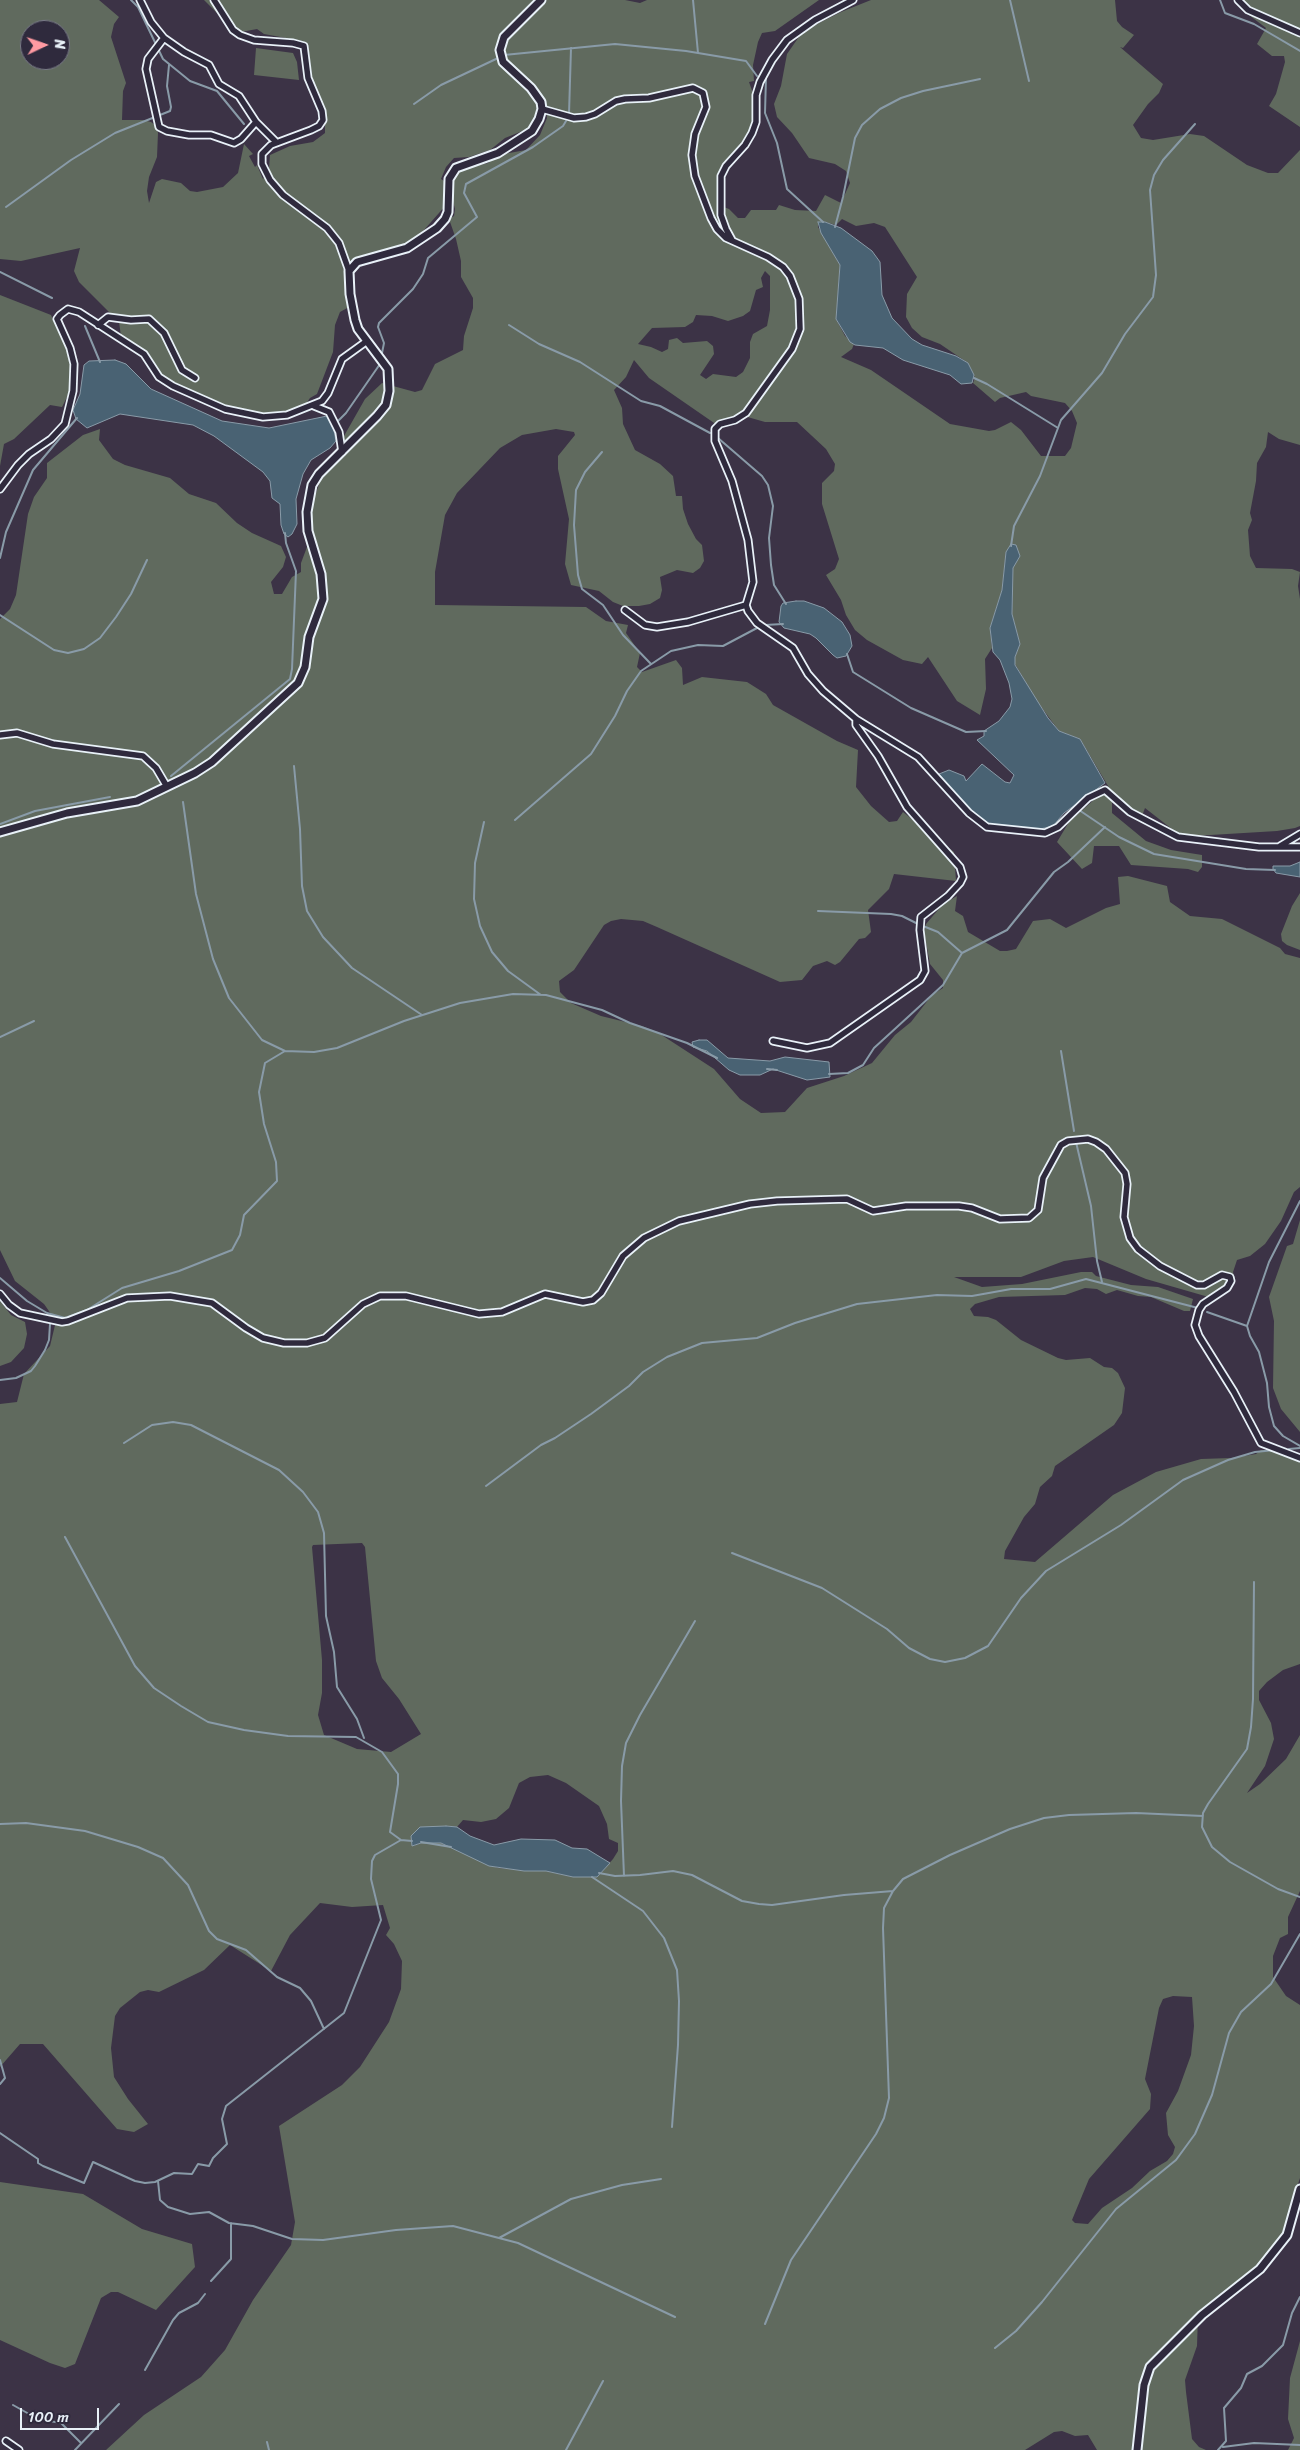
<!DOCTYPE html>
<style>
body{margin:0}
#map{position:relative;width:1300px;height:2450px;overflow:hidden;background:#3c3346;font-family:Sriracha,sans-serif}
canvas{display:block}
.north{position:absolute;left:20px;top:20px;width:50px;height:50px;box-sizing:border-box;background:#2f2a3d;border:1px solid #797a88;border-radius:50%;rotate:87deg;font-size:14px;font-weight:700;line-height:20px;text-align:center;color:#e8f1f8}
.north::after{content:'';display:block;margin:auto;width:18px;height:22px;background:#ff9aa2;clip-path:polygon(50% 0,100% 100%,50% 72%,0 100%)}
.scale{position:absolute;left:20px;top:2408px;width:79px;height:22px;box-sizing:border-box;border:2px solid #e8f1f8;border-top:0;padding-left:6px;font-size:15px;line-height:18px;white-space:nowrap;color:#e8f1f8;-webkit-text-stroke:4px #2f2a3d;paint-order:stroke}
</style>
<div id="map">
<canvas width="1300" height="2450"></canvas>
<div class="north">N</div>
<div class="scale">100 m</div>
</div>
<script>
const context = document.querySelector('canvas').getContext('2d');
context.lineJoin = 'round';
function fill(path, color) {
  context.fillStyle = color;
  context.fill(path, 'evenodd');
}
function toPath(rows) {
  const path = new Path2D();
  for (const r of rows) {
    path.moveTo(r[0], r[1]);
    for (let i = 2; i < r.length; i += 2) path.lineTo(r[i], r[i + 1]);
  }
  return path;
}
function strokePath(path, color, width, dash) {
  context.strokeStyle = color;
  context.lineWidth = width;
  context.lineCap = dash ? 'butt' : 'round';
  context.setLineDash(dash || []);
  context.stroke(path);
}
fill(toPath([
 [0,0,99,0,119,17,114,24,111,37,126,83,123,91,122,120,143,120,151,122,156,126,158,133,157,157,149,177,147,191,149,203,156,182,162,179,181,183,190,191,197,192,223,187,238,173,244,144,253,154,249,156,255,167,257,165,263,179,269,168,270,155,290,146,313,142,325,133,325,110,314,92,308,45,302,41,264,34,257,29,241,32,232,28,204,0,625,0,640,3,647,0,819,0,775,31,762,33,758,42,753,65,754,81,749,82,759,110,759,123,750,142,728,169,722,183,721,206,729,209,738,218,745,218,751,210,776,210,779,205,795,210,816,211,825,195,841,203,850,183,846,171,835,164,809,158,792,133,777,117,774,104,781,86,787,54,803,31,841,12,871,0,1115,0,1117,21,1122,27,1134,35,1123,48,1120,47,1163,84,1159,93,1148,104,1133,125,1141,138,1153,140,1190,134,1204,136,1247,165,1268,173,1278,173,1300,150,1300,445,1279,439,1268,432,1266,447,1257,463,1256,481,1250,513,1252,520,1248,530,1250,556,1256,568,1292,569,1300,572,1298,586,1300,599,1300,826,1295,828,1277,831,1194,836,1177,833,1145,808,1142,816,1117,801,1080,739,1059,731,1036,700,1015,664,1015,657,1020,644,1012,614,1013,567,1019,557,1006,552,1002,590,990,628,992,648,985,659,986,689,980,715,957,701,928,657,922,664,903,660,867,640,855,630,846,615,841,600,826,575,835,569,839,559,822,504,822,483,834,471,835,464,826,449,797,422,765,422,744,416,732,424,717,425,649,378,634,360,626,377,614,390,622,408,623,424,635,450,660,464,673,476,676,496,682,496,683,509,688,524,696,539,702,545,704,561,700,568,693,573,677,570,660,577,662,590,660,598,650,604,639,606,623,606,613,602,599,591,571,585,565,564,569,519,558,469,558,456,575,435,574,432,556,429,522,435,500,448,457,493,445,515,435,572,435,605,586,607,606,621,628,625,626,633,640,653,637,667,642,672,676,660,682,668,683,685,702,677,747,682,766,694,773,705,837,741,858,750,856,787,871,806,889,822,897,821,903,812,954,852,956,881,894,874,889,889,868,910,871,932,865,938,859,939,840,962,835,965,827,961,813,966,802,980,780,982,657,927,643,921,621,919,611,921,604,925,574,970,559,981,560,992,571,1003,601,1016,642,1026,657,1032,714,1069,740,1099,761,1113,785,1112,807,1088,844,1076,872,1063,895,1035,911,1022,932,995,943,988,943,980,930,964,924,932,926,924,943,904,957,896,955,911,963,916,968,932,1000,951,1007,951,1016,949,1033,921,1050,919,1066,928,1106,908,1120,904,1118,877,1128,876,1167,886,1170,902,1190,916,1222,919,1280,948,1285,954,1300,958,1300,1187,1294,1192,1281,1221,1265,1244,1250,1256,1237,1260,1233,1272,1235,1280,1212,1298,1146,1279,1093,1257,1064,1261,1021,1277,954,1277,982,1287,1022,1284,1081,1272,1092,1272,1096,1276,1131,1285,1158,1287,1193,1299,1190,1311,1184,1311,1151,1297,1138,1296,1117,1290,1106,1294,1097,1289,1085,1288,1065,1295,999,1297,975,1304,970,1309,974,1316,988,1317,996,1320,1021,1340,1058,1358,1066,1360,1090,1358,1104,1367,1112,1368,1118,1373,1125,1388,1122,1413,1114,1425,1055,1466,1052,1476,1040,1487,1035,1504,1024,1517,1005,1551,1004,1559,1035,1562,1113,1495,1156,1472,1201,1459,1231,1458,1256,1454,1261,1450,1282,1450,1300,1461,1300,1664,1283,1670,1267,1682,1259,1691,1259,1700,1271,1723,1274,1739,1265,1766,1247,1793,1260,1784,1286,1759,1300,1735,1300,1891,1288,1917,1288,1934,1280,1938,1273,1956,1273,1977,1286,1996,1300,2005,1300,2178,1294,2196,1286,2244,1250,2278,1201,2309,1198,2316,1197,2346,1185,2380,1186,2392,1192,2439,1199,2447,1206,2450,1097,2450,1088,2435,1075,2436,1062,2431,1054,2432,1025,2450,106,2450,144,2415,201,2377,225,2350,253,2300,291,2245,295,2222,279,2126,342,2085,360,2067,389,2022,401,1989,402,1961,394,1944,386,1935,390,1928,383,1905,352,1907,320,1903,290,1935,271,1971,230,1945,204,1970,159,1992,148,1990,140,1992,120,2008,115,2016,111,2048,114,2077,128,2099,148,2124,134,2132,117,2129,43,2044,20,2044,0,2067,0,1404,17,1402,24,1374,50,1346,56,1321,44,1304,15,1281,0,1250,0,619,10,609,16,595,28,514,34,497,47,478,47,463,83,435,100,429,99,440,113,459,125,465,170,478,189,494,216,503,237,523,252,533,281,546,286,557,283,567,271,582,274,594,282,594,292,577,301,572,301,563,307,547,305,506,316,493,323,473,365,399,382,383,415,392,422,390,435,364,463,350,464,336,473,308,473,298,461,277,461,261,456,239,449,219,454,216,455,209,450,190,455,175,463,169,488,163,498,155,526,150,540,135,547,118,546,109,539,94,539,118,530,128,505,138,490,150,469,157,454,158,446,167,441,179,446,182,446,205,417,238,402,248,377,255,362,256,362,263,343,267,347,279,349,307,340,312,335,325,333,352,317,394,310,398,299,414,268,420,237,415,195,400,163,382,154,369,150,358,121,336,119,322,79,282,74,271,80,248,21,261,0,259],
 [30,30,60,30,60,60,30,60],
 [842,219,856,226,874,223,885,227,917,277,907,294,906,317,912,328,922,337,940,344,968,363,975,378,973,383,995,402,1000,398,1026,392,1031,396,1065,403,1072,411,1077,423,1071,448,1065,456,1041,456,1021,430,1011,422,995,430,989,431,950,424,871,370,841,357,852,349,854,344,845,336,836,319,840,265,818,227,818,222,825,222,836,225],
 [765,271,770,276,770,310,767,326,753,334,750,342,750,358,743,372,736,377,713,374,706,379,700,375,714,354,713,346,707,341,683,343,677,338,669,340,668,349,662,352,651,347,638,344,652,328,685,327,693,322,696,315,712,316,728,321,743,316,750,311,756,290,763,287,761,278],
 [362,1543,365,1547,376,1661,382,1678,399,1699,421,1734,391,1752,357,1749,324,1735,318,1715,322,1693,322,1660,312,1547,313,1545],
 [548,1775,566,1783,599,1806,607,1824,609,1839,618,1843,618,1851,613,1859,597,1877,573,1877,546,1871,498,1868,441,1843,421,1843,412,1846,446,1826,457,1827,463,1820,481,1822,496,1819,509,1808,519,1783,530,1777],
 [1173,1996,1192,1997,1194,2026,1191,2055,1178,2091,1166,2113,1168,2135,1175,2147,1173,2154,1167,2161,1150,2171,1132,2188,1102,2208,1088,2224,1075,2223,1072,2220,1089,2179,1150,2109,1151,2094,1145,2079,1159,2008,1163,1999],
 [1236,0,1300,0,1300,127,1269,106,1276,94,1285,62,1284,56,1272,56,1257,44,1266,28,1245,12],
 [256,48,293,53,297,62,299,80,254,75],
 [0,295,51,315,66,348,71,363,71,381,69,393,62,407,50,405,14,439,4,444,0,466],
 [1106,795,1112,800,1112,813,1146,841,1171,850,1202,855,1202,867,1198,872,1188,869,1131,865,1119,846,1094,846,1092,863,1082,869,1057,842,1069,822,1098,796],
 [1300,893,1300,950,1287,945,1282,941,1281,934,1292,906],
 [1300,1220,1300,1432,1281,1409,1273,1388,1274,1321,1269,1297,1287,1246,1293,1244],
 [0,1301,11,1315,25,1322,27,1334,24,1348,11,1362,0,1366],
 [0,2182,83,2194,142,2229,192,2244,195,2267,156,2310,118,2292,111,2292,101,2298,75,2364,65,2368,50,2363,0,2340],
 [1300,2341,1300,2450,1288,2450,1294,2438,1288,2419,1290,2378]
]), '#606a5e');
const water = toPath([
 [818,222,825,222,841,228,872,251,880,262,882,295,892,318,912,339,922,345,956,356,968,363,974,375,972,383,961,384,950,375,903,360,883,348,855,345,850,342,836,319,840,265,821,233,818,222],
 [115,360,126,364,151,389,222,421,269,428,327,416,332,420,336,441,330,448,311,460,303,474,296,499,297,524,292,534,288,537,284,534,281,525,280,504,272,498,270,481,263,472,214,436,193,425,120,414,87,428,76,419,73,410,80,394,84,365,89,361,115,360],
 [1011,544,1016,545,1020,556,1013,568,1012,614,1020,644,1015,657,1015,665,1048,718,1059,731,1080,739,1105,783,1064,813,1053,826,1036,830,993,825,979,819,958,798,939,774,949,770,964,776,966,781,982,764,1005,782,1010,783,1014,775,977,740,984,736,984,731,999,721,1010,707,1012,699,1009,683,1000,660,993,652,990,628,1002,590,1006,552,1011,544],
 [796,601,804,601,824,608,842,622,850,635,852,646,846,656,837,658,833,655,816,638,810,634,784,628,779,622,781,606,783,603,796,601],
 [1300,862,1300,877,1276,873,1273,869,1273,866,1290,866,1300,862],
 [699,1040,707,1040,728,1058,770,1061,785,1057,829,1062,830,1077,807,1080,773,1069,760,1075,740,1075,729,1070,707,1051,693,1047,692,1042,699,1040],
 [446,1826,457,1827,470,1836,494,1845,521,1839,555,1840,572,1848,587,1849,610,1863,597,1877,573,1877,546,1871,524,1871,489,1866,441,1843,421,1843,412,1846,411,1836,420,1827,446,1826]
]);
fill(water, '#496273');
strokePath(water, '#899ba8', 1);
strokePath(toPath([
 [131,0,138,7,163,59,190,81,217,91,244,124],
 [693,0,698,53],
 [1010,0,1029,81],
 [1220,0,1225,13,1254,24,1300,51],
 [504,55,615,44,686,51,746,61,757,76],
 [766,77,765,113,777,143,787,189,823,222],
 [414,104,441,85,496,59],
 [569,114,571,48],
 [6,207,71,160,115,133,170,111,171,107,167,86,169,65],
 [835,227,843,197,855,138,862,125,880,109,901,98,923,91,980,79],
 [0,272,52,298],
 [509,325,539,344,580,362,641,401,660,406,710,433],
 [85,326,100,362],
 [382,353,384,343,378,327,379,323,413,289,423,274,428,258,477,217,464,193,466,184,533,147,563,126,566,121],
 [974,378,987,384,1058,428],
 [337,422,346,413,380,364],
 [718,438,762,476,768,485,773,506,769,538,771,565,774,585,786,604],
 [602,452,585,472,576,490,574,525,578,575,582,589,603,605,623,635,651,664],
 [1011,546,1014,526,1040,476,1061,420,1102,373,1125,334,1153,297,1156,275,1150,190,1154,175,1163,160,1195,124],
 [0,558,6,532,33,470,77,418],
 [0,615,54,650,68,653,84,649,100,638,116,617,131,594,147,560],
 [765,625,783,624],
 [847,654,853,672,911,708,966,732,986,731],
 [294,766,300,829,302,886,307,911,323,937,352,968,422,1015],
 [171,776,290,679,292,669,296,571,286,543,285,533],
 [183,802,196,894,213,959,229,998,262,1040,285,1051,314,1052,337,1048,404,1021,460,1003,513,994,546,995,602,1010,630,1023,687,1043,717,1058],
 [1079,810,1119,837,1154,854,1246,869,1275,870],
 [515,820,591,754,615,716,627,691,641,671,671,651,698,645,723,646,757,628],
 [484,822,475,863,474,899,480,926,492,952,508,971,541,995],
 [0,824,35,811,110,797],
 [818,911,891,914,902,916,918,924],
 [923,926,938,932,962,953],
 [0,1037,34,1021],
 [1061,1051,1074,1131],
 [767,1069,777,1070],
 [829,1074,848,1073,863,1065,874,1048,943,985,962,953,1007,930,1054,872,1068,862,1105,827],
 [1076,1142,1091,1206,1097,1261,1102,1282],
 [1300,1201,1269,1262,1247,1326,1250,1336,1259,1352,1267,1383,1269,1407,1274,1426,1283,1436,1300,1446],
 [0,1278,27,1301,47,1313,65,1318,87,1310,122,1288,179,1271,232,1250,240,1235,244,1215,277,1181,276,1162,264,1124,259,1092,265,1063,285,1051],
 [1207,1312,1247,1326],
 [0,1380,16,1378,31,1371,35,1366,45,1350,49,1340,50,1324],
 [124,1443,152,1425,173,1422,191,1425,279,1470,303,1492,318,1512,324,1533,326,1616,334,1652,337,1687,357,1719,364,1738],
 [1289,1449,1300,1448],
 [486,1486,541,1445,555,1438,591,1414,629,1386,643,1372,667,1357,702,1343,757,1338,795,1323,857,1304,937,1295,972,1296,1011,1289,1050,1289,1086,1279,1198,1308],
 [65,1537,135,1666,154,1688,181,1706,208,1722,244,1730,288,1736,356,1737,382,1752,398,1774,398,1784,390,1832,401,1840],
 [732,1553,822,1588,887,1629,909,1648,930,1659,945,1662,965,1658,988,1646,1021,1598,1046,1571,1121,1525,1183,1480,1228,1460,1255,1452,1275,1450],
 [1254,1582,1253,1699,1251,1727,1247,1749,1208,1804,1203,1813,1202,1827,1212,1847,1230,1862,1278,1889,1300,1897],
 [0,1824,26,1823,85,1831,138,1847,163,1858,188,1885,209,1931,217,1939,246,1950,277,1977,300,1988,311,2001,324,2029],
 [421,1842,451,1847],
 [599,1873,615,1876,640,1875,673,1871,692,1875,742,1901,759,1904,772,1905,844,1895,893,1891],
 [624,1876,621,1801,622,1766,626,1743,640,1715,695,1621],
 [592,1877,643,1911,664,1938,677,1970,679,2001,678,2045,672,2127],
 [0,2060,5,2078,0,2084],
 [0,2133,38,2159,38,2163,43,2166,84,2183,93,2162,135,2181,145,2183,155,2182,174,2173,192,2174,198,2164,209,2166,213,2158,227,2144,222,2119,226,2106,344,2013,381,1920,371,1879,372,1861,375,1855,401,1840,412,1841],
 [158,2181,160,2200,168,2207,190,2214,209,2212,229,2223,253,2226,292,2239,323,2240,396,2230,453,2226,518,2243,675,2317],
 [499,2238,571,2199,622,2185,661,2179],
 [211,2281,231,2259,231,2223],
 [765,2324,791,2260,876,2134,884,2118,889,2098,883,1928,884,1908,893,1891,903,1879,950,1855,1010,1829,1044,1818,1069,1815,1136,1813,1203,1816],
 [995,2348,1016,2331,1042,2302,1116,2209,1176,2160,1195,2134,1212,2095,1229,2033,1241,2012,1271,1984,1300,1934],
 [145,2370,173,2320,179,2313,198,2303,205,2294],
 [13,2405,38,2419,61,2423,81,2443],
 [267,2442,269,2450],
 [1223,2447,1254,2443,1300,2445],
 [75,2450,119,2404],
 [566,2450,603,2381],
 [1218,2450,1226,2441,1224,2408,1241,2388,1247,2374,1262,2366,1283,2345,1292,2313,1300,2297]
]), '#899ba8', 2);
const minor = toPath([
 [140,0,151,22,164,38,184,52,209,65,219,84,239,96,256,122,276,142],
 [214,0,233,30,240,35,254,40,293,43,304,46,308,78,322,111,323,120,319,126,311,130,271,145,262,154,262,164,270,180,283,195,327,228,339,243,349,271],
 [1238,0,1248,10,1300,33],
 [164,38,148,59,146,69,159,127,167,131,189,135,211,135,234,143,241,139,256,122],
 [542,109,574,118,586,117,595,114,616,101,625,99,649,98,693,88,703,93,706,107,695,134,692,155,695,176,711,218,717,229,726,238,768,257,783,267,790,276,799,299,800,329,792,349,746,413,735,420,720,424,715,429,715,441,732,481,748,540,753,582,746,605,748,611,757,623,793,648,808,674,823,691,856,719,918,757,969,813,987,827,1045,833,1058,827,1088,798,1105,790,1130,812,1178,837,1259,847,1300,847],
 [732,240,726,229,721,215,721,176,726,166,745,145,752,133,756,122,756,95,760,82,772,60,787,40,815,20,853,0],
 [98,325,108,317,131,320,149,319,164,333,182,370,195,378],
 [314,406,329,412,339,432,342,452],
 [0,489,18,465,29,454,51,439,65,424,73,391,74,364,70,348,57,319,60,315,68,309,79,312,144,354,159,377,173,386,225,409,263,417,287,415,322,401,328,393,342,359,367,341],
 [625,610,645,625,657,627,688,622,746,605],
 [0,735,17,733,53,744,143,756,156,768,166,785],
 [1280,846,1300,834],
 [773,1041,807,1048,830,1043,920,980,925,971,920,930,921,917,948,896,960,883,963,877,960,867,907,807,878,756,856,725,856,719],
 [0,1294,9,1305,20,1313,62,1322,68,1321,127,1298,170,1296,212,1303,246,1328,263,1338,284,1343,307,1343,325,1338,363,1304,380,1296,406,1296,479,1314,502,1312,545,1294,583,1302,593,1300,601,1293,623,1256,644,1238,679,1221,750,1204,777,1201,847,1199,873,1211,906,1206,959,1206,972,1208,1000,1219,1029,1218,1038,1210,1043,1178,1061,1145,1068,1141,1088,1139,1096,1142,1106,1149,1125,1173,1127,1184,1124,1217,1130,1238,1138,1249,1160,1266,1197,1285,1204,1285,1222,1275,1230,1277,1231,1281,1227,1288,1203,1304,1199,1310,1195,1325,1199,1336,1234,1392,1261,1443,1300,1458],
 [6,2441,19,2450]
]);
const tertiary = toPath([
 [0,832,67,813,137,801,195,773,212,762,298,683,305,667,309,637,323,599,321,574,308,531,307,512,312,485,319,474,377,416,386,405,389,391,388,369,358,329,355,320,350,294,349,271,357,262,407,248,437,228,445,219,448,212,449,179,456,168,498,153,532,131,539,119,542,109,541,102,531,88,503,62,500,50,504,37,541,0],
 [1137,2450,1144,2385,1150,2367,1202,2315,1260,2269,1287,2235,1300,2189]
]);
strokePath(minor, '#e8f1f8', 9);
strokePath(tertiary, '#e8f1f8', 11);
strokePath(minor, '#2f2a3d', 5.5);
strokePath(tertiary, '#2f2a3d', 7);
</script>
